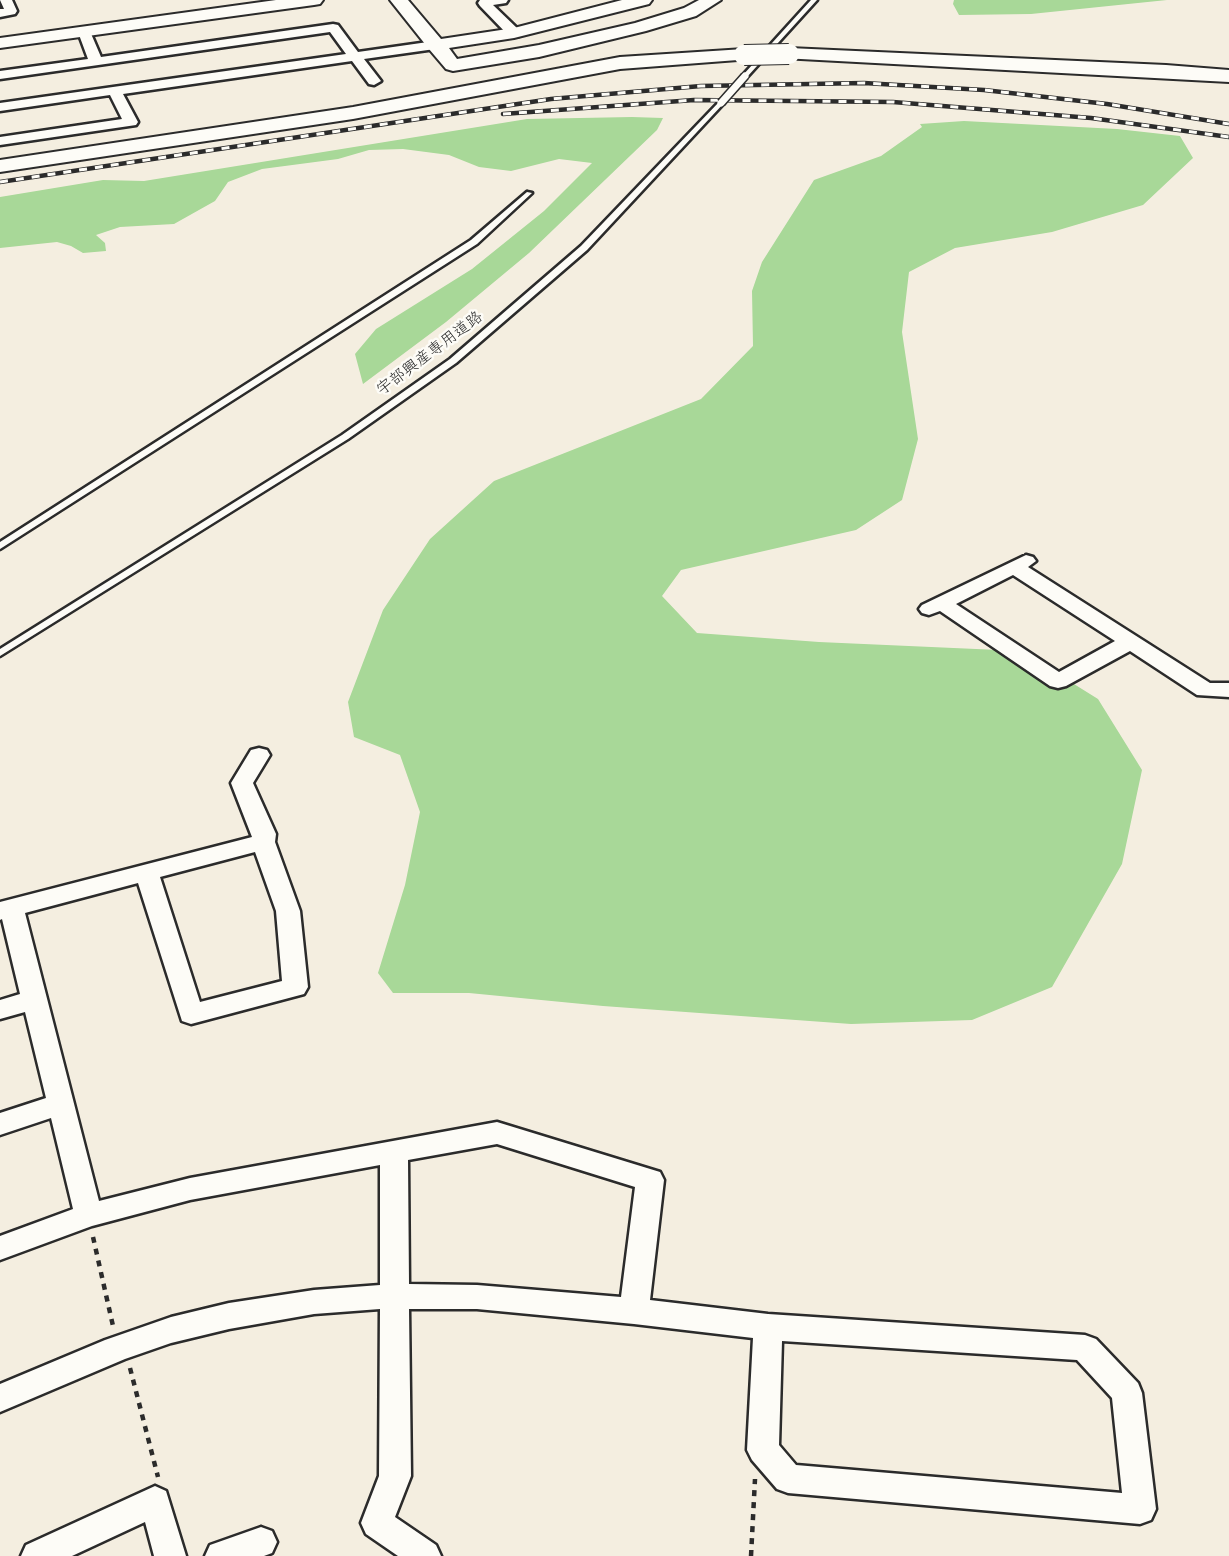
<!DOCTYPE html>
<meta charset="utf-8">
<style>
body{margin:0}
canvas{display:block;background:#f4eee0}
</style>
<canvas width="1229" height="1556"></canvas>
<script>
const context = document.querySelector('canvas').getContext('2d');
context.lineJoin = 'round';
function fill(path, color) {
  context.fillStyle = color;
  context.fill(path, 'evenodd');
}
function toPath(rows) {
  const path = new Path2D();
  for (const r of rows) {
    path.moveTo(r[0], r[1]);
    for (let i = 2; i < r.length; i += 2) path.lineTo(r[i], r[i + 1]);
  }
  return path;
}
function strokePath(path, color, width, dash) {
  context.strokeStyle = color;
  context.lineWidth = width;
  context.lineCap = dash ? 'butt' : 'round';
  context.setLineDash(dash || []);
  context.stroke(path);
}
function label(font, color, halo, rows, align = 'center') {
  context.font = font + ' "Gochi Hand","Klee One",sans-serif';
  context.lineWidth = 5;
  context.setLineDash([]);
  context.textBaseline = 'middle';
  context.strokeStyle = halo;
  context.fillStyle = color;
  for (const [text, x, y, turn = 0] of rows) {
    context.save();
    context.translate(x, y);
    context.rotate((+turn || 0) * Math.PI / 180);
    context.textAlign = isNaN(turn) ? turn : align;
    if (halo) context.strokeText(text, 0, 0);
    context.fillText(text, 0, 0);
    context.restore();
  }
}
fill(toPath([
 [954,0,1167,0,1031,14,959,15,953,4],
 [632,117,663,118,657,130,529,253,446,322,363,384,355,354,376,329,472,269,544,211,592,163,559,159,511,171,479,167,449,155,403,149,369,150,338,159,262,169,228,182,215,201,174,224,120,227,96,235,105,243,106,251,83,253,71,246,57,242,0,248,0,197,103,180,144,181,527,119],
 [964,121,1117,129,1180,136,1193,158,1143,205,1052,232,955,248,909,272,902,332,918,439,902,500,856,530,681,570,662,596,697,633,819,642,1021,651,1098,699,1142,770,1122,864,1052,987,972,1020,851,1024,603,1006,469,993,393,993,378,973,405,885,420,812,400,755,354,737,348,702,383,610,430,539,494,481,701,399,753,346,752,291,762,262,814,180,881,156,922,127,920,124]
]), '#a8d898');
const lane = toPath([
 [811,0,817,0,747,77,743,77,743,75,811,0],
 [719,102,724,103,587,250,456,363,348,439,0,656,0,649,342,435,450,359,581,246,719,102],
 [527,192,532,193,477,244,0,549,0,542,471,240,527,192]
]);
const street = toPath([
 [0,0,12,0,17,11,15,14,0,17,0,9,4,9,0,0],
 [480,0,508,0,506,3,493,5,519,30,520,33,519,36,509,36,480,6,478,3,480,0],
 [333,24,338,25,358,52,435,41,442,45,435,49,364,59,381,81,374,85,369,84,352,61,123,94,138,122,136,125,0,145,0,137,122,119,110,95,0,111,0,103,346,54,330,32,0,79,0,71,88,59,78,32,79,29,89,29,101,57,333,24],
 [1026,555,1033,557,1036,561,1028,567,1210,683,1229,683,1229,697,1197,695,1130,651,1066,686,1058,688,1050,686,940,611,929,615,922,613,919,609,922,605,1026,555],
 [1013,575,1115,641,1059,672,956,604,1013,575],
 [259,748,267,750,270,755,253,783,276,834,275,842,300,911,308,987,304,994,191,1024,182,1021,138,883,25,913,99,1201,190,1178,497,1122,660,1172,664,1180,650,1300,768,1314,1085,1335,1096,1339,1138,1383,1142,1393,1156,1509,1151,1520,1140,1524,788,1493,777,1489,752,1460,747,1450,753,1338,634,1324,477,1309,409,1309,411,1476,395,1517,436,1545,441,1556,398,1556,366,1534,361,1523,379,1476,380,1309,314,1314,229,1329,171,1343,125,1359,0,1412,0,1384,105,1340,171,1317,229,1303,314,1290,380,1285,380,1165,190,1200,92,1226,0,1260,0,1236,73,1209,51,1118,0,1135,0,1113,46,1098,25,1012,0,1019,0,1000,20,994,2,919,0,920,0,902,252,837,231,783,251,750,259,748],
 [255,852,276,911,282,981,200,1002,160,877,255,852],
 [497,1144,635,1187,621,1297,477,1285,409,1284,408,1160,497,1144],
 [782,1341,1077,1360,1112,1398,1122,1493,796,1465,779,1445,782,1341],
 [155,1486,166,1491,186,1556,154,1556,145,1522,72,1556,21,1556,26,1545,155,1486],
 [261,1527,272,1531,277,1542,272,1553,264,1556,205,1556,210,1545,261,1527]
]);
const secondary = toPath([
 [276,0,323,0,320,4,314,5,0,48,0,38,276,0],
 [390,0,408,0,441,39,514,28,622,0,652,0,649,4,514,38,449,48,457,59,539,45,635,23,684,8,699,0,721,0,696,16,646,31,539,57,453,71,446,69,429,49,390,0],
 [789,48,1166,65,1229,70,1229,82,782,58,780,54,782,50,789,48],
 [744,49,751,51,753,55,751,59,620,69,353,119,0,172,0,160,353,107,620,57,744,49]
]);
strokePath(lane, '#2b2b2b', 5);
strokePath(street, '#2b2b2b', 5);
strokePath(secondary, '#2b2b2b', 4);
strokePath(toPath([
 [93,1237,113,1326],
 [130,1368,158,1477],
 [751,1556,755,1479]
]), '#2b2b2b', 4.5, [6, 6]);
fill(lane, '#fdfcf7');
fill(street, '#fdfcf7');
fill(secondary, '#fdfcf7');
const rail = toPath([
 [503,114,694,100,893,102,1091,118,1229,137],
 [0,182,551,99,701,86,864,83,984,90,1107,104,1229,124]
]);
strokePath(rail, '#2b2b2b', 4.5);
strokePath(rail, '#fdfcf7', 3, [8]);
const laneBridge = toPath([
 [721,103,745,76]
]);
const secondaryBridge = toPath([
 [744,55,789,54]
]);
strokePath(laneBridge, '#2b2b2b', 10, []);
strokePath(secondaryBridge, '#2b2b2b', 22, []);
strokePath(laneBridge, '#fdfcf7', 7);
strokePath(secondaryBridge, '#fdfcf7', 20);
label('16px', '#2b2b2b', '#fdfcf7', [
 ["宇部興産専用道路",431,355,-37]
]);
</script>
